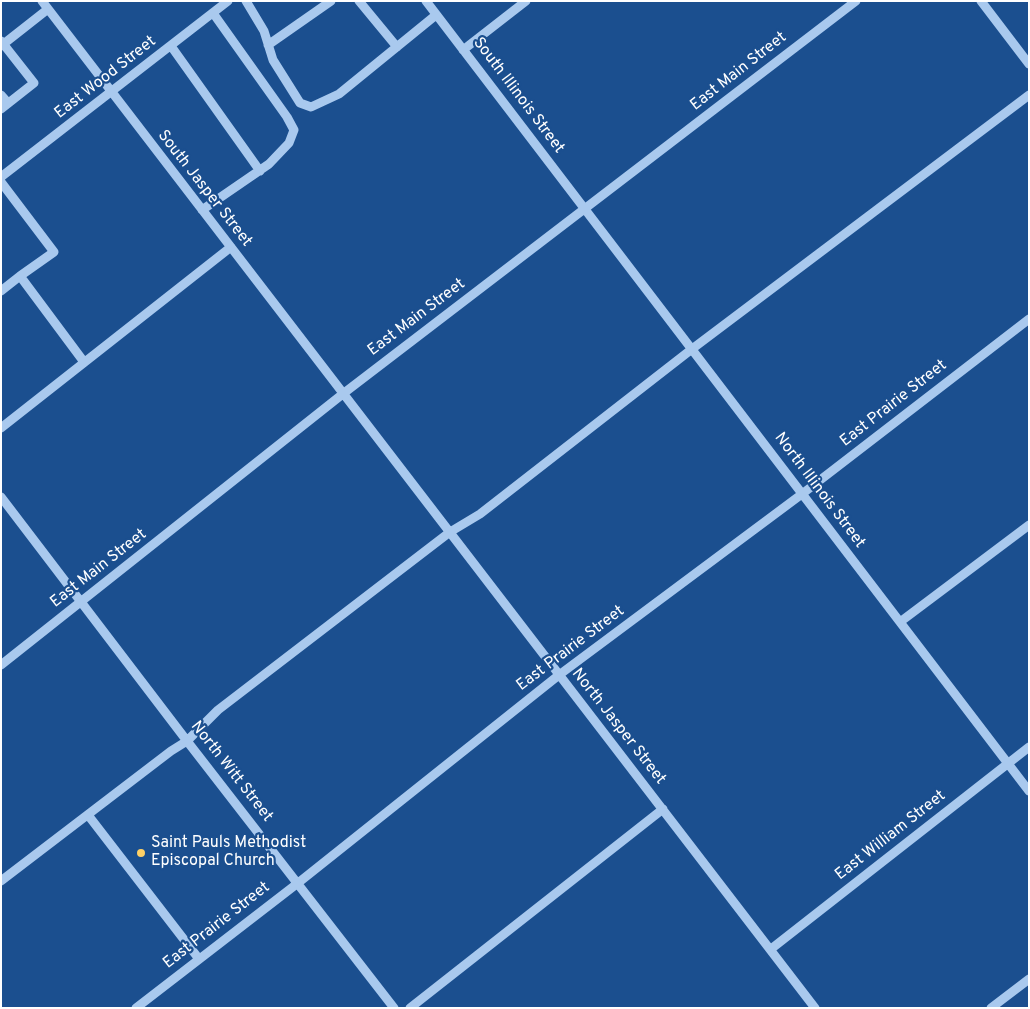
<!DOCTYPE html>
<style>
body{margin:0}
#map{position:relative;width:1030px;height:1009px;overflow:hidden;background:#1b4f8f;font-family:Overpass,sans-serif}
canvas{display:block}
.frame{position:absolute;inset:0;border:2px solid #fff;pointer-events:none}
</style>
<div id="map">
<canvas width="1030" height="1009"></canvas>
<div class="frame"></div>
</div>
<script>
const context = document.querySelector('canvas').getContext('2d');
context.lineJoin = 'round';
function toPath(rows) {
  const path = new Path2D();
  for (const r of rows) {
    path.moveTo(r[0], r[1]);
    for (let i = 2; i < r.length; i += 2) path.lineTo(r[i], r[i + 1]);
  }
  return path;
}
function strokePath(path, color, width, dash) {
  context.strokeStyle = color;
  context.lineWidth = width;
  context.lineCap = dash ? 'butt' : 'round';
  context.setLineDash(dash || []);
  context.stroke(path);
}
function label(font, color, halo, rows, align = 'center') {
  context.font = font + ' Overpass,sans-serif';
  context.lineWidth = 4.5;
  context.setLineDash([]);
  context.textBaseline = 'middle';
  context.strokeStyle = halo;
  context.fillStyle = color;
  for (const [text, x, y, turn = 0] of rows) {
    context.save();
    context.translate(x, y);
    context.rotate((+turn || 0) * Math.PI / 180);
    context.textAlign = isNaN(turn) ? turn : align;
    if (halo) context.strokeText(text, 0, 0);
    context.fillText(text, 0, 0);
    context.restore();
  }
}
strokePath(toPath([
 [42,1,815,1008],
 [246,1,264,31,273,60,300,103,311,107,339,94,436,15],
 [359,1,397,47],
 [426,1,1029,791],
 [981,1,1029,64],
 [1,41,34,83,1,109],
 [268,45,331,1],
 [1,46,48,9],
 [171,46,260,171],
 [463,50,526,1],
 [1,95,8,103],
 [1,177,228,1],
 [1,182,54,252,20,276],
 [202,210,269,164,289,143,294,130,287,117,213,13],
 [1,291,20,276,84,362],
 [1,428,231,247],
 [1,497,187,741,394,1008],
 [900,622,1029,525],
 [1,665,344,393,856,1],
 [88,815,199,959],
 [1,881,171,751,187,741,218,710,450,532,480,514,692,349,1029,95],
 [771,949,1029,747],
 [136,1008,298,883,559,675,802,494,1029,319],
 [410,1008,663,809],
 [991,1008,1029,979]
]), '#a9c9ee', 9);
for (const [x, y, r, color] of [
 [141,853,5,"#ffd166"]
]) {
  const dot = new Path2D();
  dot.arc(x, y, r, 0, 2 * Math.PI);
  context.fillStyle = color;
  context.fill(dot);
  strokePath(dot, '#1b4f8f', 2);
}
label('16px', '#fff', '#1b4f8f', [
 ["East Main Street",739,72,-38],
 ["East Wood Street",106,78,-38],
 ["South Illinois Street",518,96,53],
 ["South Jasper Street",204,189,52],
 ["East Main Street",417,318,-37],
 ["East Prairie Street",894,404,-38],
 ["North Illinois Street",819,491,53],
 ["East Main Street",99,569,-38],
 ["East Prairie Street",571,649,-37],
 ["North Jasper Street",618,727,52],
 ["North Witt Street",231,772,52],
 ["East William Street",891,836,-38],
 ["East Prairie Street",217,926,-38]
]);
label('16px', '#fff', '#1b4f8f', [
 ["Saint Pauls Methodist",151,844],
 ["Episcopal Church",151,862]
], 'left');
</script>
